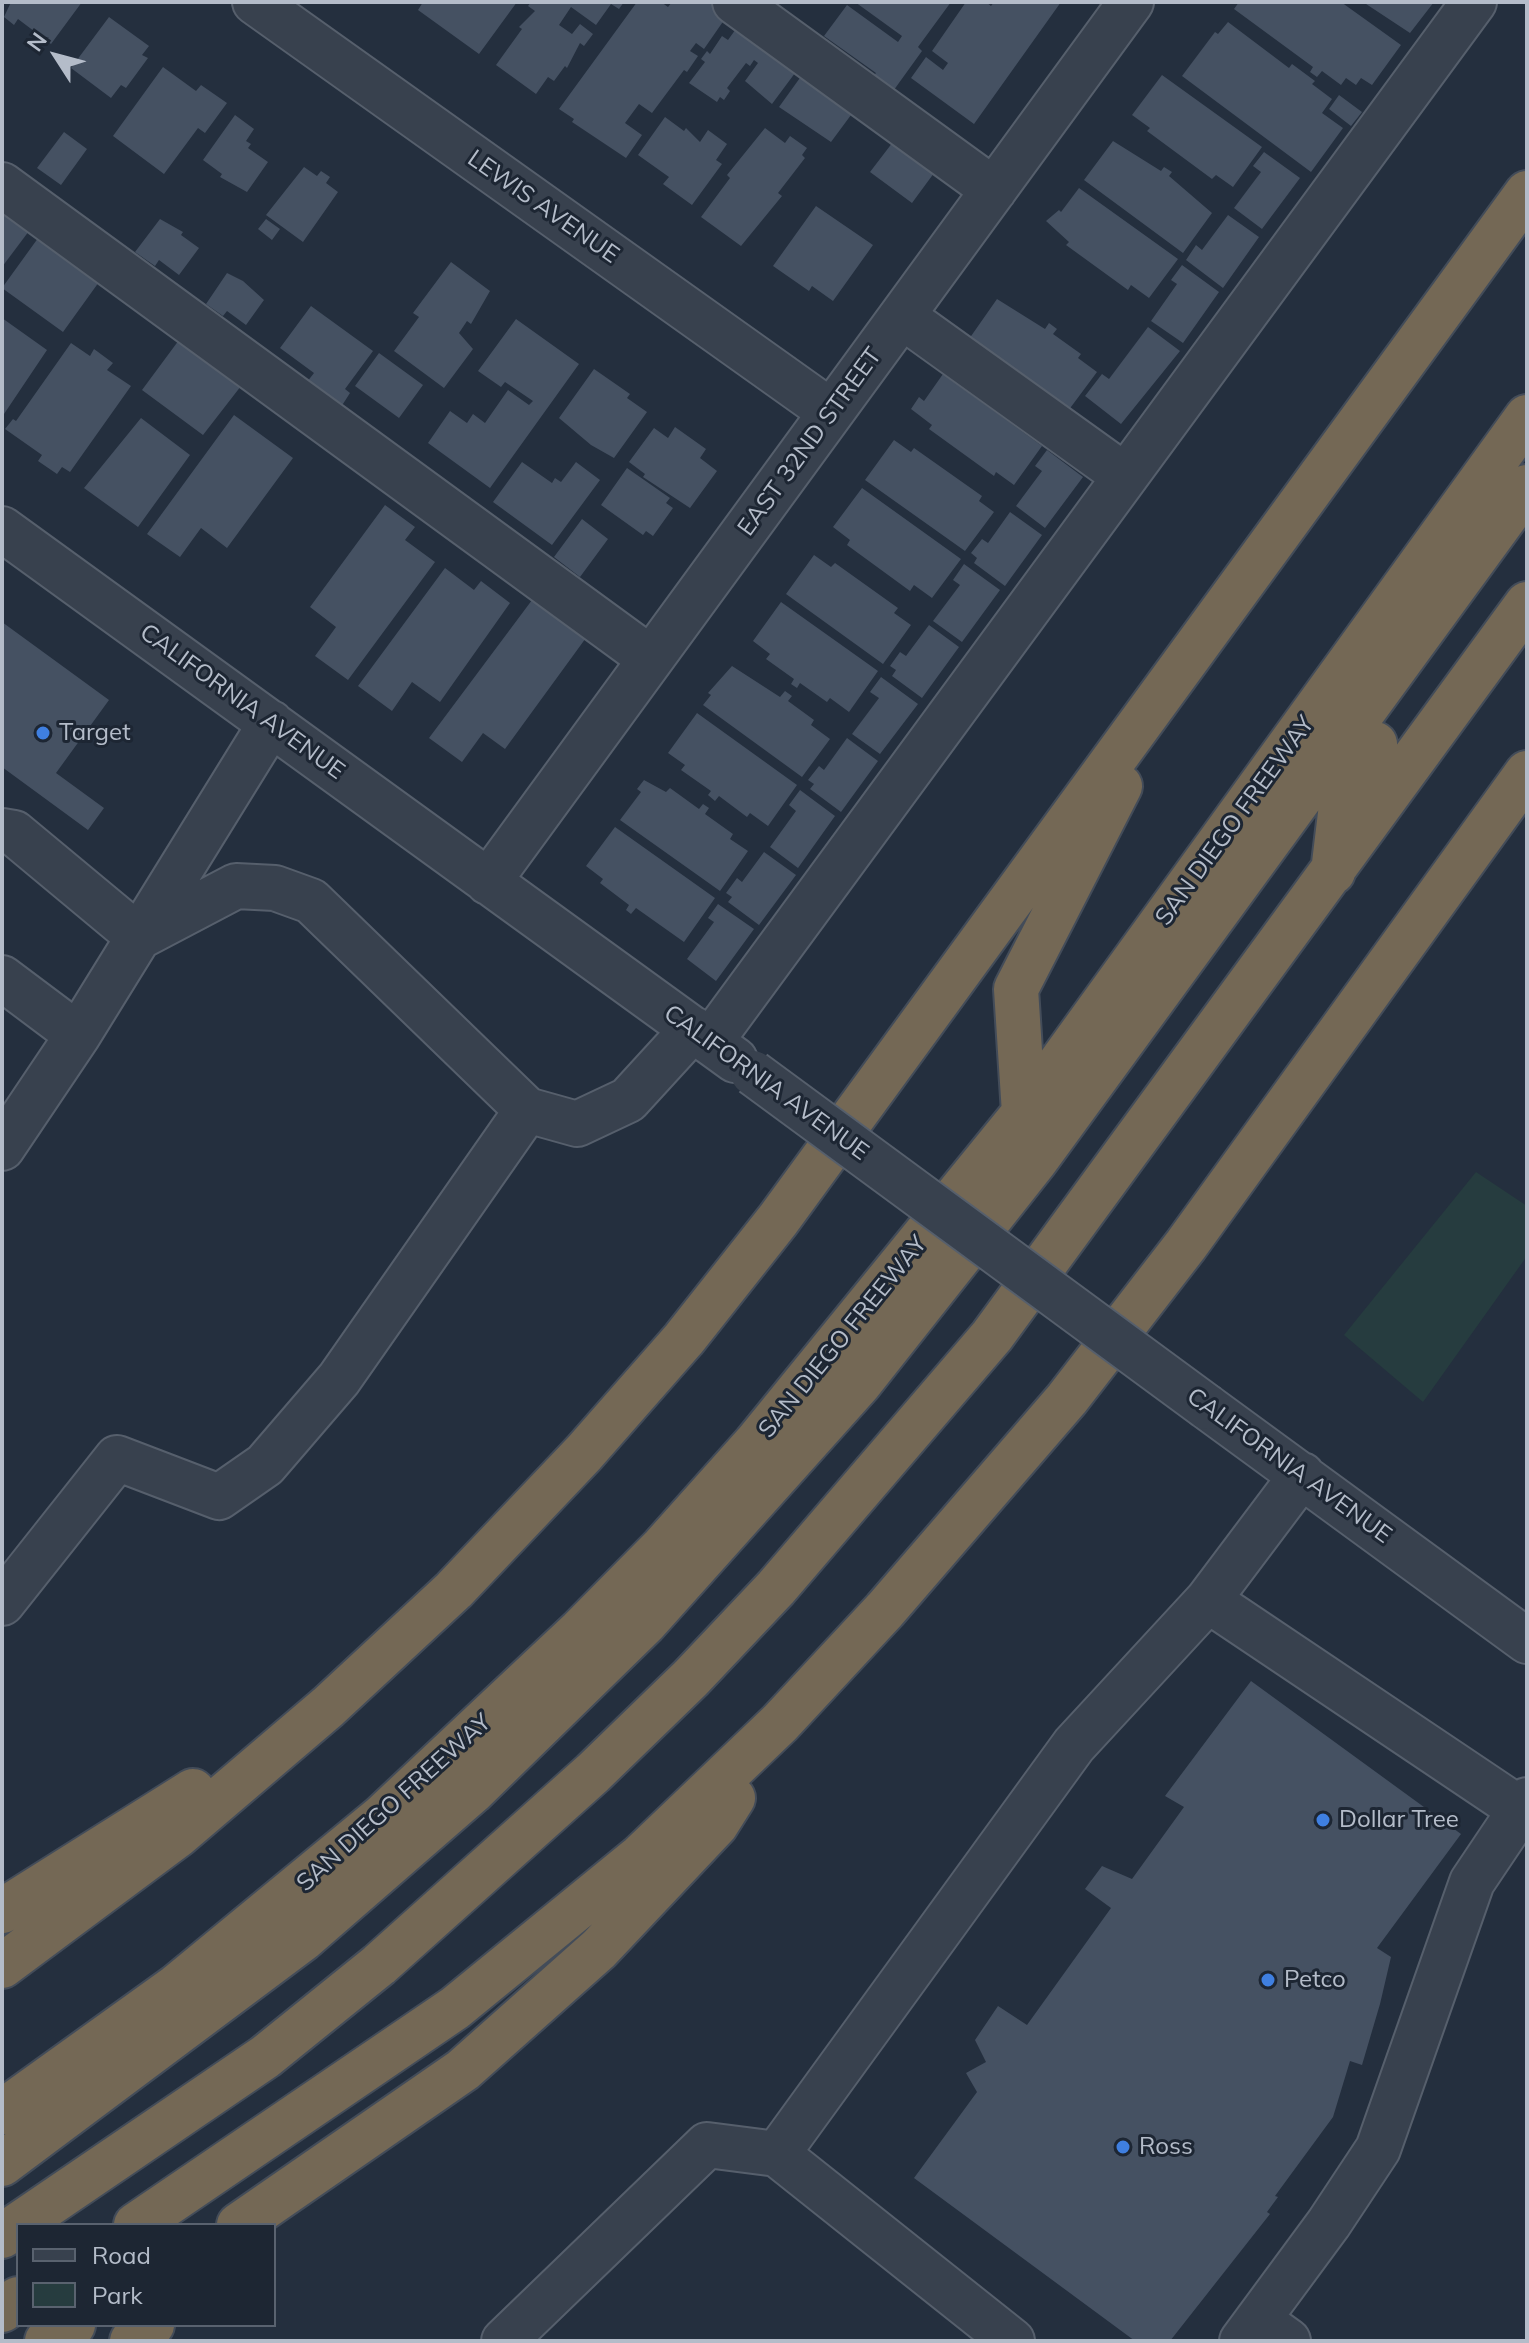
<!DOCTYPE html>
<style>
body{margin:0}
#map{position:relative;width:1529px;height:2343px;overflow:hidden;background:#242f3e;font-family:Mulish,sans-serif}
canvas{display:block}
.frame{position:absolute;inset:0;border:4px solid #b4bcc9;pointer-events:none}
.legend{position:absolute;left:16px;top:2223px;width:260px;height:104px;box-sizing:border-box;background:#1d2633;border:2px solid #59626f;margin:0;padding:10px 14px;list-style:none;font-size:24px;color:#b4bcc9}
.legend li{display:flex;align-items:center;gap:16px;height:40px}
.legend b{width:40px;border:2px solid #59626f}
.north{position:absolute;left:16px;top:16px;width:80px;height:80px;-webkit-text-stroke:6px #1d2633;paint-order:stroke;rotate:306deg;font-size:22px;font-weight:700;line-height:32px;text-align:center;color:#b4bcc9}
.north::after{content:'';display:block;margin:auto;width:28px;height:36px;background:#b4bcc9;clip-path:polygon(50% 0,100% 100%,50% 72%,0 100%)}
</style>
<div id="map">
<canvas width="1529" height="2343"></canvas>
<div class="frame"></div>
<ul class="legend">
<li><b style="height:10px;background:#38414e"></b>Road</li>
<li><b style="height:22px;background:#263c3f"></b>Park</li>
</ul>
<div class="north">N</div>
</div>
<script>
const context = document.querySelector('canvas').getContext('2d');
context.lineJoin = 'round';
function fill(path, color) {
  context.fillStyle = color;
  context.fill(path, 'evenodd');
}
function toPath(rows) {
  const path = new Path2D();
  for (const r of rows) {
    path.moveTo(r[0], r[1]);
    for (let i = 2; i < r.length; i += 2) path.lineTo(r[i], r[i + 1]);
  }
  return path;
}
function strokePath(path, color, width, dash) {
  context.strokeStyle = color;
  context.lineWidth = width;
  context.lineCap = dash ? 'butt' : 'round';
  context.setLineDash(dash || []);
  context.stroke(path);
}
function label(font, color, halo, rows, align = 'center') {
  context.font = font + ' Mulish,sans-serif';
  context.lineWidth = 6;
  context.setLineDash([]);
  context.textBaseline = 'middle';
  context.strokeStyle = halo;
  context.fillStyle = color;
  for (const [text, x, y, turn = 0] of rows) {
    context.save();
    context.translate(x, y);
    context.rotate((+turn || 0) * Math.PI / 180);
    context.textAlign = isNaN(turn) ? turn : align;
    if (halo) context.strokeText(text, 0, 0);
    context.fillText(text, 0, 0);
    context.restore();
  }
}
fill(toPath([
 [1476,1172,1527,1206,1527,1256,1423,1402,1344,1335]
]), '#263c3f');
fill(toPath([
 [11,2,82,2,51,44,18,19,14,25,4,17],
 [423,2,517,2,479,54,418,10],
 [531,2,624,2,619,9,611,4,596,25,571,7,559,25,572,34,580,24,593,34,584,46,580,43,567,68,565,66,554,81,548,77,536,94,496,65,522,29,519,27,535,11,528,6],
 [637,2,661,2,668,7,672,2,714,2,729,13,704,49,696,43,690,51,698,56,687,72,684,70,652,113,639,104,625,123,642,135,626,158,572,122,574,119,559,109],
 [855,2,951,2,918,47,922,51,891,94,871,79,876,73,824,36,847,5,898,42,902,36],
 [966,2,986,2,991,6,994,2,1061,2,974,124,911,78,926,57,943,70,948,63,932,51],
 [1239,2,1341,2,1401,45,1372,85,1361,78,1356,85,1346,78,1341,85,1322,71,1317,77,1310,72,1313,67,1234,9],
 [1363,2,1434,2,1410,33],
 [109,17,149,46,142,55,148,58,126,88,121,85,111,98,71,68],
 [1228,22,1289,68,1292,64,1315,81,1312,84,1332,99,1322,113,1343,128,1311,172,1182,76,1215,32,1218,34],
 [738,26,798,69,772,104,745,81,758,63,754,60,750,66,746,63,727,88,730,91,724,100,720,97,717,102,689,83,705,62,701,59,707,51,710,54,722,36,728,40],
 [163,67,196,91,201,85,227,103,205,133,198,128,164,174,113,136],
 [802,75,851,115,831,142,779,107],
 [1162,75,1262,147,1233,187,1216,175,1212,179,1147,131,1150,128,1132,115],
 [1339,95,1362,112,1351,126,1329,109],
 [235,115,254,129,246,141,251,144,248,148,268,162,247,192,220,177,222,174,203,160],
 [665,117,684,131,686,128,700,142,708,130,727,144,716,160,722,164,692,205,663,184,669,177,638,155],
 [765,128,785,143,790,136,807,148,802,155,805,158,778,193,782,196,741,246,701,217,730,178,727,175],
 [64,132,87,149,61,185,37,168],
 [896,138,937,169,912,203,870,172],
 [1113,141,1161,171,1164,167,1172,172,1169,176,1212,213,1183,253,1084,180],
 [1264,152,1300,178,1262,229,1234,208,1261,172,1253,166],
 [304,167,317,176,321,171,330,177,326,183,338,192,303,242,266,215],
 [1079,188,1178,259,1149,298,1131,285,1128,290,1066,245,1069,242,1046,221,1059,210,1061,212],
 [816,206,873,245,833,301,812,286,809,291,773,266],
 [2,212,29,231,2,267],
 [1228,215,1259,237,1223,288,1186,260,1196,245,1202,250],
 [160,219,183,232,181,235,199,248,179,275,159,260,155,266,135,252],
 [266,219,280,229,272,240,258,229],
 [41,234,99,282,63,332,2,288],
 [451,262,490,291,471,324,467,321,459,333,473,349,444,388,394,351,419,317,413,313],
 [1182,265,1219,292,1183,343,1151,321,1177,284,1171,280],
 [227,273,243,281,264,300,246,325,227,311,223,316,206,304],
 [997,299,1045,329,1049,323,1057,329,1053,334,1081,354,1078,358,1097,372,1068,411,969,339],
 [311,306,373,351,345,389,350,393,341,407,307,382,314,373,280,348],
 [2,318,47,350,2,417],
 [516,319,579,364,490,488,428,443,450,411,467,423,473,414,485,423,508,390,529,405,533,401,505,382,501,387,478,371],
 [1148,327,1180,351,1121,424,1085,396,1102,374,1109,379],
 [179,340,241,386,203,435,142,390],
 [71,343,90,356,94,349,113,363,107,370,131,386,70,472,62,467,57,474,38,461,42,455,5,429,13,419,16,421],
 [379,353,423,385,399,418,355,386],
 [594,369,630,394,627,398,647,412,614,458,591,445,559,418],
 [943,374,1042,446,1014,485,996,472,994,476,929,429,932,425,911,409,919,397,924,401],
 [234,415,293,458,227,548,201,528,180,557,147,534],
 [141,418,190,455,138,527,84,488],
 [675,427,706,449,700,458,717,471,690,508,643,477,645,474,629,462,654,428,668,438],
 [894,440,911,452,914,448,982,496,979,501,994,512,965,551,865,480],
 [1047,450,1083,477,1045,528,1016,506,1042,471,1035,466],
 [522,462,552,483,555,478,561,482,576,462,600,480,552,545,493,502],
 [627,468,670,498,666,503,673,508,653,536,646,531,643,535,601,505],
 [862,488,961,559,932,598,914,585,910,591,847,545,850,540,833,527],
 [385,505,415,527,405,540,435,562,348,680,315,656,336,627,310,607],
 [1010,512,1042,535,1005,586,974,563,977,558,971,553,982,539,988,543],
 [582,519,608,539,580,577,554,557],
 [814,555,831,567,835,563,898,608,894,613,911,625,883,664,786,594],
 [964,564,1000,590,962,642,933,621,960,585,953,580],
 [445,568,474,590,481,581,510,603,440,702,412,682,392,711,358,686],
 [538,592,591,631,505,749,483,733,462,762,429,738],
 [781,602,878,671,849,712,830,698,827,702,800,683,797,688,791,684,794,679,766,659,770,654,753,641],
 [2,622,109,700,56,773,104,808,88,830,2,767],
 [929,625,959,647,922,698,892,676,896,670,890,666,900,652,906,656],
 [732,666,780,697,785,691,792,696,788,701,814,720,811,725,830,739,802,777,703,705,711,695,708,693],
 [881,677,918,704,880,754,852,734,879,698,870,692],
 [697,713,797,785,768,826,750,813,747,817,719,796,715,801,708,795,711,791,681,770,685,765,668,753],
 [847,738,878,761,841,812,810,789,814,784,808,780,819,766,824,770],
 [644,780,666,792,670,788,699,809,703,804,709,808,705,814,733,834,730,839,748,851,720,891,620,820,641,792,637,789],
 [800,790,835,816,798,868,770,847,796,811,789,805],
 [615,827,715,898,684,942,636,908,631,914,626,910,629,905,600,883,603,879,586,866],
 [764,852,796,875,759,925,728,902,732,897,726,893,737,878,742,882],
 [718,904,754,929,716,981,687,959,714,922,708,918],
 [1251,1681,1461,1834,1377,1948,1391,1957,1380,2004,1362,2065,1350,2061,1333,2117,1275,2196,1278,2197,1267,2212,1270,2214,1170,2341,1135,2341,914,2178,977,2092,966,2073,986,2062,975,2040,998,2006,1027,2025,1111,1908,1085,1889,1102,1866,1132,1879,1184,1807,1165,1796]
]), '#455162');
const minor = toPath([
 [255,2,831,412],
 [735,2,994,190],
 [2,185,651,659],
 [902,316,1125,476],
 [2,529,735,1060],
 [2,831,14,833,139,937],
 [488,882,1131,2],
 [139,937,236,886,275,888,311,901,527,1110,577,1124,628,1100,693,1029],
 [2,978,78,1035],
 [710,1042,1474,2],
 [2,1148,78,1035,271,723],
 [1207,1407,1527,1641],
 [1302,1475,1208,1600,1527,1814],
 [2,1603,117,1458,219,1497,265,1465,339,1379,527,1110],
 [777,2154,1074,1745,1208,1600],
 [1259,2320,1288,2341],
 [504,2341,707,2145,777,2154,1012,2341],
 [1242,2341,1329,2223,1378,2149,1472,1882,1527,1800]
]);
const highway = toPath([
 [1333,872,1343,789,1375,744],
 [1024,1113,1016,989,1120,786],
 [2,1911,193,1791],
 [2,1966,178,1835,328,1707,454,1590,584,1453,684,1339,778,1220,1527,193],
 [2,2112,177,1986,382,1817,580,1631,663,1547,755,1444,1024,1113,1527,417],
 [2,2164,303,1939,472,1792,645,1623,859,1384,1036,1160,1527,487],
 [136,2225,455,2008,641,1856,780,1723,885,1610,1067,1399,1186,1245,1527,773],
 [239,2225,463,2070,599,1949,716,1825,733,1798],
 [2,2236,265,2057,379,1965,593,1773,691,1678,776,1588,992,1336,1527,604],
 [2,2310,18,2299],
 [47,2341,73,2325],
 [132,2341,152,2325]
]);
strokePath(minor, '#565f6c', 48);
strokePath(highway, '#434c59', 48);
strokePath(minor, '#38414e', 44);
strokePath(highway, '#746855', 44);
const minorBridge = toPath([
 [753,1073,1207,1407]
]);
strokePath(minorBridge, '#565f6c', 48, []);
strokePath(minorBridge, '#38414e', 44);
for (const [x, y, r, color] of [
 [43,733,8,"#3f7fe0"],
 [1323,1820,8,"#3f7fe0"],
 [1268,1980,8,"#3f7fe0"],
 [1123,2147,8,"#3f7fe0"]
]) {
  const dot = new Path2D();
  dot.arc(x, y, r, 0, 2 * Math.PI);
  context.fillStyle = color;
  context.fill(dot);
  strokePath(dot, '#1d2633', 3);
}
label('24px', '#b4bcc9', '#1d2633', [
 ["LEWIS AVENUE",543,207,35],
 ["EAST 32ND STREET",810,442,-54],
 ["CALIFORNIA AVENUE",242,702,36],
 ["SAN DIEGO FREEWAY",1235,821,-54],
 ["CALIFORNIA AVENUE",766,1083,36],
 ["SAN DIEGO FREEWAY",843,1337,-51],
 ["CALIFORNIA AVENUE",1289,1466,36],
 ["SAN DIEGO FREEWAY",394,1803,-42]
]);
label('24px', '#b4bcc9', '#1d2633', [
 ["Target",59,733],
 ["Dollar Tree",1339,1820],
 ["Petco",1284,1980],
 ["Ross",1139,2147]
], 'left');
</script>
